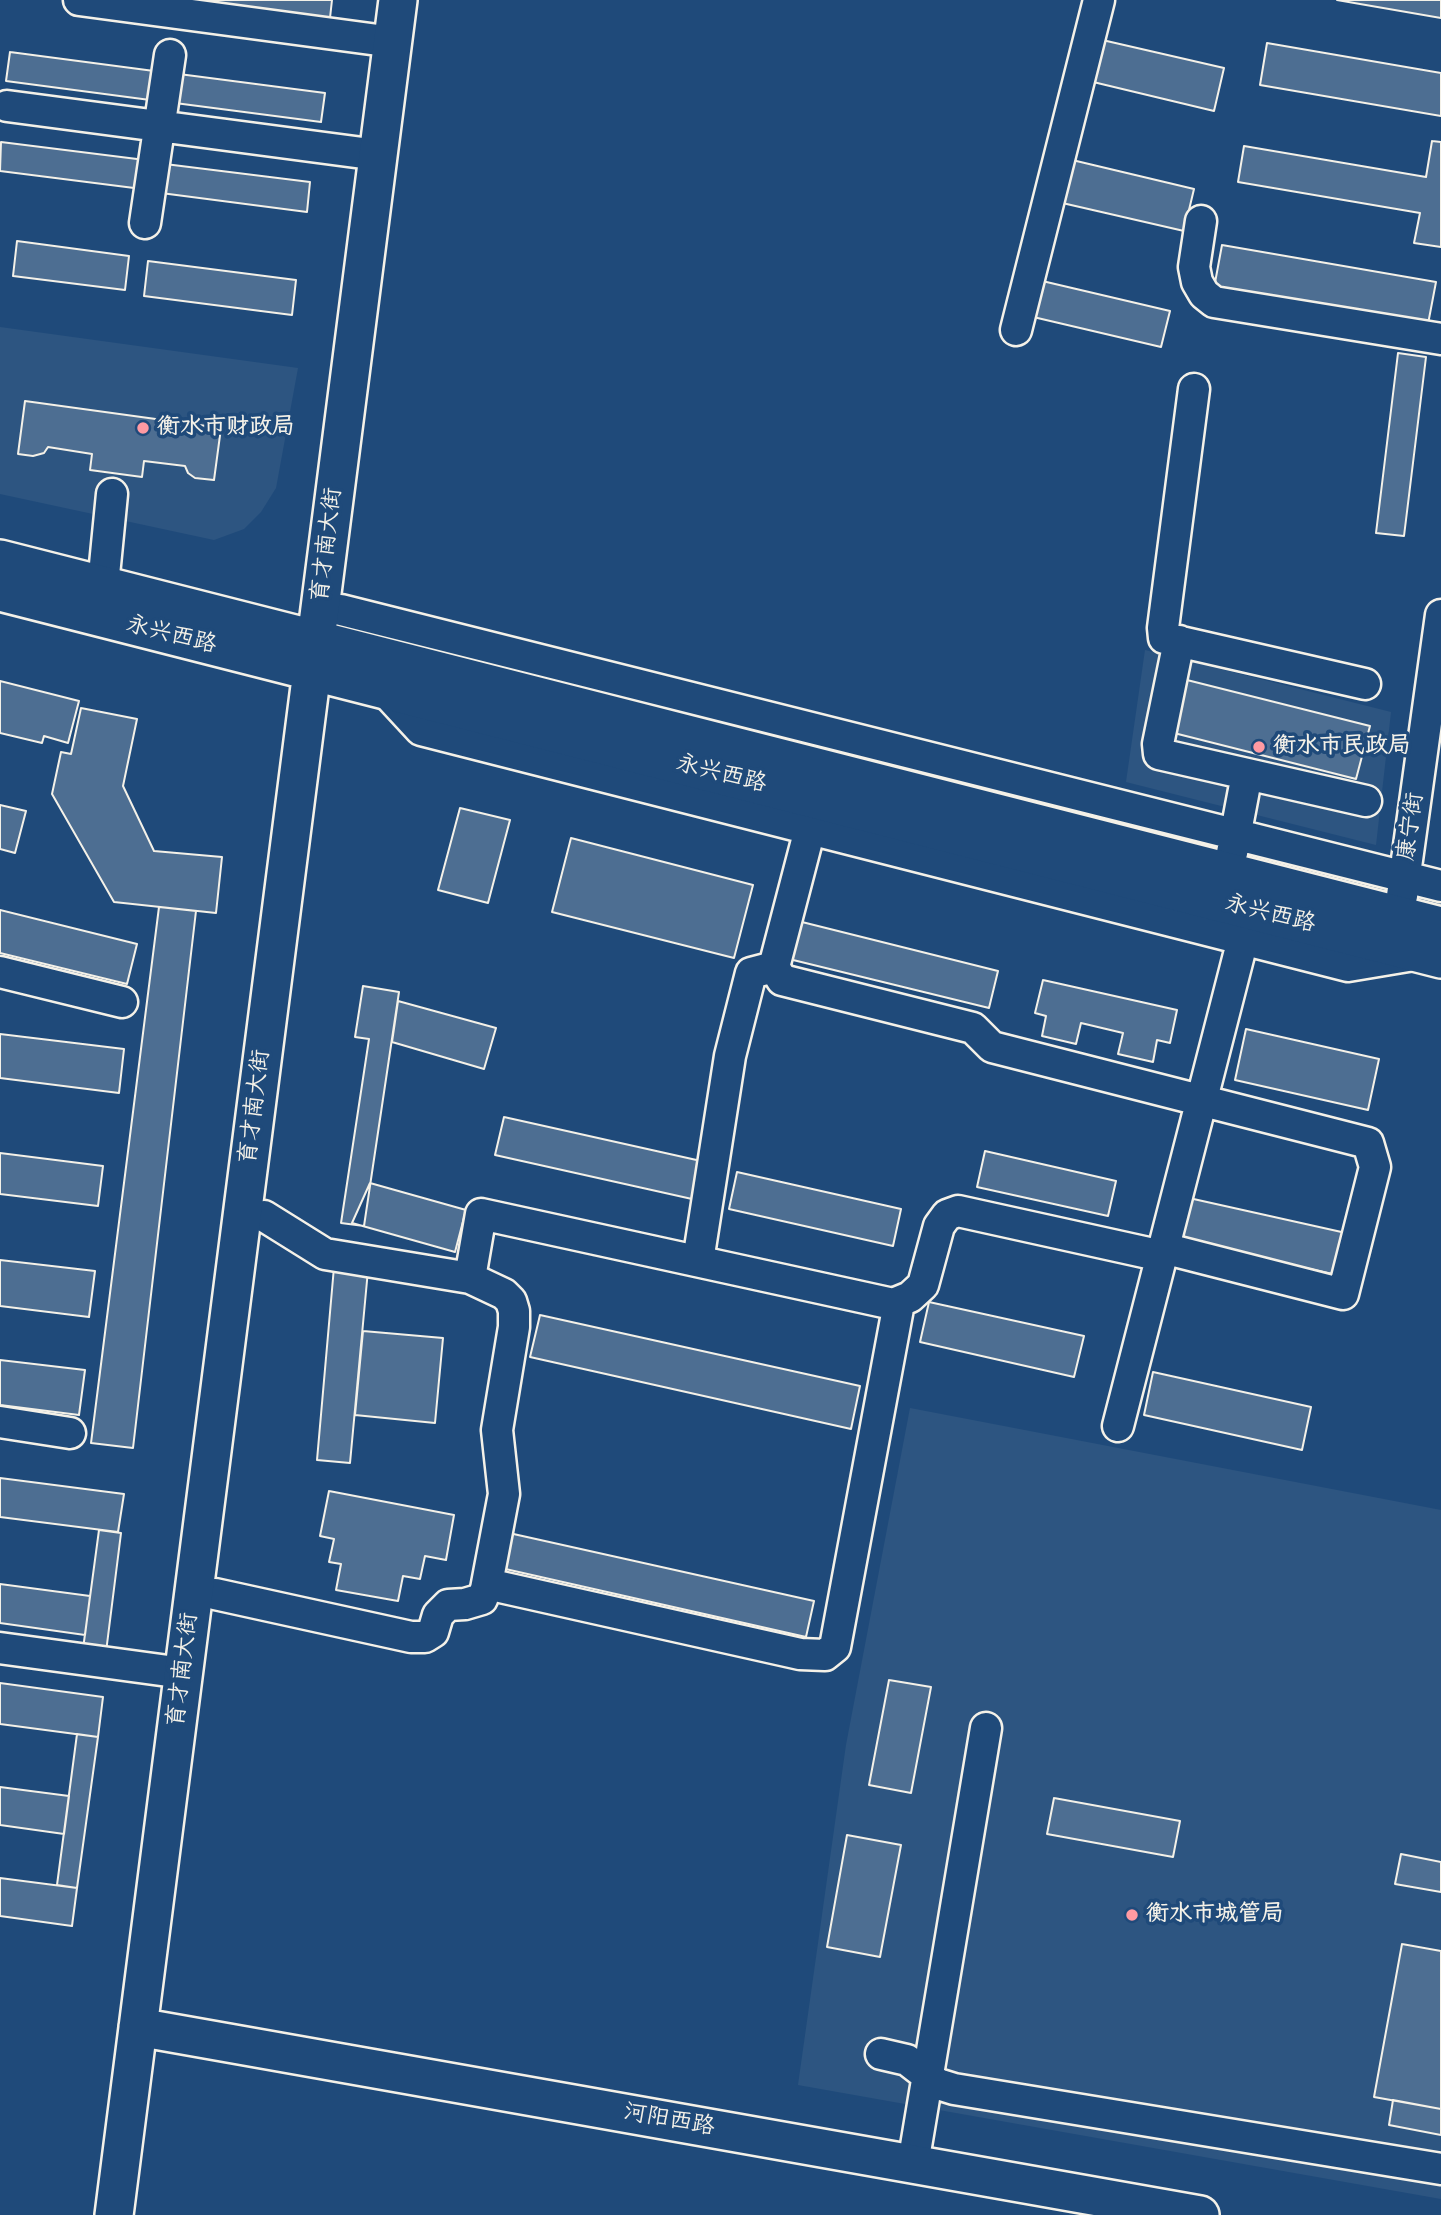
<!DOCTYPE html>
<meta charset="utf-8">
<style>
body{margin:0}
canvas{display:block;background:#1f4a7a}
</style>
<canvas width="1441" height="2215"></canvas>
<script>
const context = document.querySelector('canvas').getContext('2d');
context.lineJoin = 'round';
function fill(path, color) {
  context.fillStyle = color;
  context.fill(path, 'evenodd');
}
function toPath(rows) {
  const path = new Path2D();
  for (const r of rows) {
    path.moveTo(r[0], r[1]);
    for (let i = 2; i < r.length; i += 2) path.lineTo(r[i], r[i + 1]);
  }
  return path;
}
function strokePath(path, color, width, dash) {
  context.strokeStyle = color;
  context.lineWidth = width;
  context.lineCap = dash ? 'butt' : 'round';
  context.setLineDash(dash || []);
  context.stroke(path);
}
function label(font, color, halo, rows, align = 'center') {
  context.font = font + ' "Architects Daughter","LXGW WenKai TC",sans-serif';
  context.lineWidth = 7;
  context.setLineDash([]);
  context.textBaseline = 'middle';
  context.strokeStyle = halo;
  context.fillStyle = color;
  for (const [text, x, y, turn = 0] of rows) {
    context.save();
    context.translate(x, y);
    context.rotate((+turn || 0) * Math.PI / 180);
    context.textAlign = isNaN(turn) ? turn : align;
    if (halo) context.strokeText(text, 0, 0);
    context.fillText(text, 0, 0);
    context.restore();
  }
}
fill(toPath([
 [0,327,298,368,276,488,261,512,244,529,214,540,0,494],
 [1145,650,1391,712,1376,845,1126,782],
 [910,1408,1441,1510,1441,2199,798,2085,846,1745]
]), '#2d5581');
const building = toPath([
 [173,0,332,0,330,18,173,0],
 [1337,0,1441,0,1441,18,1337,0],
 [1098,39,1224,68,1214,111,1089,81,1098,39],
 [1267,43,1441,73,1441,116,1260,85,1267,43],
 [10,52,154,71,150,100,6,81,10,52],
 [179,74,325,93,321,122,175,103,179,74],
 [1432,141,1441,142,1441,247,1414,243,1420,213,1238,182,1244,146,1426,177,1432,141],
 [1,142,145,160,142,189,0,171,1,142],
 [1068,159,1194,189,1184,231,1058,202,1068,159],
 [165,164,310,182,307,212,161,193,165,164],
 [17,241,129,256,125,290,13,276,17,241],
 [1222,245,1436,282,1428,324,1214,288,1222,245],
 [148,261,296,280,292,315,144,296,148,261],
 [1038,280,1170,311,1161,347,1029,316,1038,280],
 [1398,353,1426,357,1404,536,1376,533,1398,353],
 [25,401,221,428,214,480,195,478,188,473,185,466,144,461,142,477,90,470,92,454,48,447,44,453,33,456,18,454,25,401],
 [1183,679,1370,726,1356,779,1170,732,1183,679],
 [0,681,79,701,68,743,44,736,42,743,0,733,0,681],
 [81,708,137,719,123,786,154,851,222,857,216,913,114,902,52,794,61,752,71,754,81,708],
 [0,805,26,811,15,853,0,849,0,805],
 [460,808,510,820,488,903,438,890,460,808],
 [571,838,753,885,734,958,552,912,571,838],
 [159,907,196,911,133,1448,91,1443,159,907],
 [0,910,137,944,127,984,0,953,0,910],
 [798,921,998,971,989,1008,789,959,798,921],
 [1043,980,1177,1010,1170,1043,1157,1040,1153,1062,1118,1054,1123,1033,1081,1023,1076,1044,1042,1036,1046,1016,1035,1013,1043,980],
 [363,986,399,992,364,1226,341,1223,369,1039,355,1037,363,986],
 [398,1001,496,1028,484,1069,392,1042,398,1001],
 [1246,1029,1379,1059,1368,1110,1235,1080,1246,1029],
 [0,1034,124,1049,119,1093,0,1078,0,1034],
 [504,1117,701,1161,692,1199,495,1155,504,1117],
 [985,1151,1116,1181,1108,1216,977,1187,985,1151],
 [0,1153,103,1166,98,1206,0,1194,0,1153],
 [737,1172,901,1209,893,1246,729,1209,737,1172],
 [370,1183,466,1210,455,1252,352,1223,370,1183],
 [1189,1198,1346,1233,1337,1275,1179,1240,1189,1198],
 [0,1260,95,1271,89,1317,0,1306,0,1260],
 [334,1267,368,1270,350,1463,317,1460,334,1267],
 [929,1302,1084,1336,1074,1377,920,1342,929,1302],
 [540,1315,860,1386,851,1429,530,1357,540,1315],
 [363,1331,443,1338,435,1423,355,1415,363,1331],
 [0,1360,85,1370,79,1415,0,1405,0,1360],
 [1153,1372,1311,1407,1302,1450,1144,1415,1153,1372],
 [0,1478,124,1494,118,1532,0,1517,0,1478],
 [329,1491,454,1515,446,1560,425,1556,420,1579,403,1576,398,1601,336,1590,341,1564,329,1562,334,1539,320,1536,329,1491],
 [99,1530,121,1533,106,1652,83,1649,99,1530],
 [509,1533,814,1601,806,1637,501,1568,509,1533],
 [0,1584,90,1596,85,1635,0,1623,0,1584],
 [889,1680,931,1687,911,1793,869,1785,889,1680],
 [0,1683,103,1697,98,1737,0,1724,0,1683],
 [77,1734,98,1737,77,1888,57,1885,77,1734],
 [0,1787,69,1796,64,1834,0,1825,0,1787],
 [1054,1798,1180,1821,1173,1857,1047,1834,1054,1798],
 [847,1835,901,1845,880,1957,827,1947,847,1835],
 [1401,1854,1441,1862,1441,1892,1395,1884,1401,1854],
 [0,1878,77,1888,72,1926,0,1916,0,1878],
 [1402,1944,1441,1951,1441,2109,1374,2097,1402,1944],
 [1393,2100,1441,2109,1441,2135,1389,2125,1393,2100]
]);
fill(building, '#4d6e92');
strokePath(building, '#f4f1e8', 2);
const minor = toPath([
 [79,0,393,42],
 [7,106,378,155],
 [1201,221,1194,267,1197,282,1204,294,1214,302,1441,339],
 [145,223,170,55],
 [1016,330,1099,0],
 [1194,389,1163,628,1164,638,1365,684],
 [103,585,112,494],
 [341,610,1441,886],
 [1179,641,1158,744,1159,754,1366,801],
 [384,690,421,730,1348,966,1414,955],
 [1232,853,1247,774],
 [1402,896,1441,615],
 [774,967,782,980,973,1028,992,1047,1368,1143,1375,1167,1343,1294,1163,1248],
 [0,972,122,1002],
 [264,1216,325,1254,470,1278,481,1214,893,1304,910,1297,923,1285,939,1226,947,1215,958,1211,1162,1256],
 [698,1261,730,1056,751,973,774,967,810,829],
 [0,1422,70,1433],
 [1118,1426,1243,939],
 [487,1584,800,1654,825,1655,835,1647,899,1303],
 [215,1594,411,1637,425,1637,433,1632,438,1615,448,1605,465,1604,482,1599,486,1589,504,1494,497,1430,514,1327,514,1311,511,1301,504,1294,470,1278],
 [0,1648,183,1673],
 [881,2054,907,2060,938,2084,954,2089,1441,2169],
 [913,2164,986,1728]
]);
const major = toPath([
 [0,559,1441,926],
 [0,592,1441,959],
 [138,2027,1200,2215],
 [114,2215,398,0]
]);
strokePath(minor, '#f4f1e8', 35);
strokePath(major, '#f4f1e8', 42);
strokePath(minor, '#1f4a7a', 30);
strokePath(major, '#1f4a7a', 37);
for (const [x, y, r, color] of [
 [143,428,7,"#ff9aa2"],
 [1259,747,7,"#ff9aa2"],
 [1132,1915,7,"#ff9aa2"]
]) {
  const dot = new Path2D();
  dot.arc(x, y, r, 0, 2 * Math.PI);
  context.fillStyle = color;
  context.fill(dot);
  strokePath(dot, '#1f4a7a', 2.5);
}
label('bold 23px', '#f4f1e8', '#1f4a7a', [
 ["衡水市财政局",157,428],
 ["衡水市民政局",1273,747],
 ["衡水市城管局",1146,1915]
], 'left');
label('23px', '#f4f1e8', '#1f4a7a', [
 ["育才南大街",328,545,-83],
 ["永兴西路",171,636,14],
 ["永兴西路",721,775,14],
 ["康宁街",1412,827,-82],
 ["永兴西路",1270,915,14],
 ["育才南大街",256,1107,-83],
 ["育才南大街",184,1670,-83],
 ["河阳西路",669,2121,10]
]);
</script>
